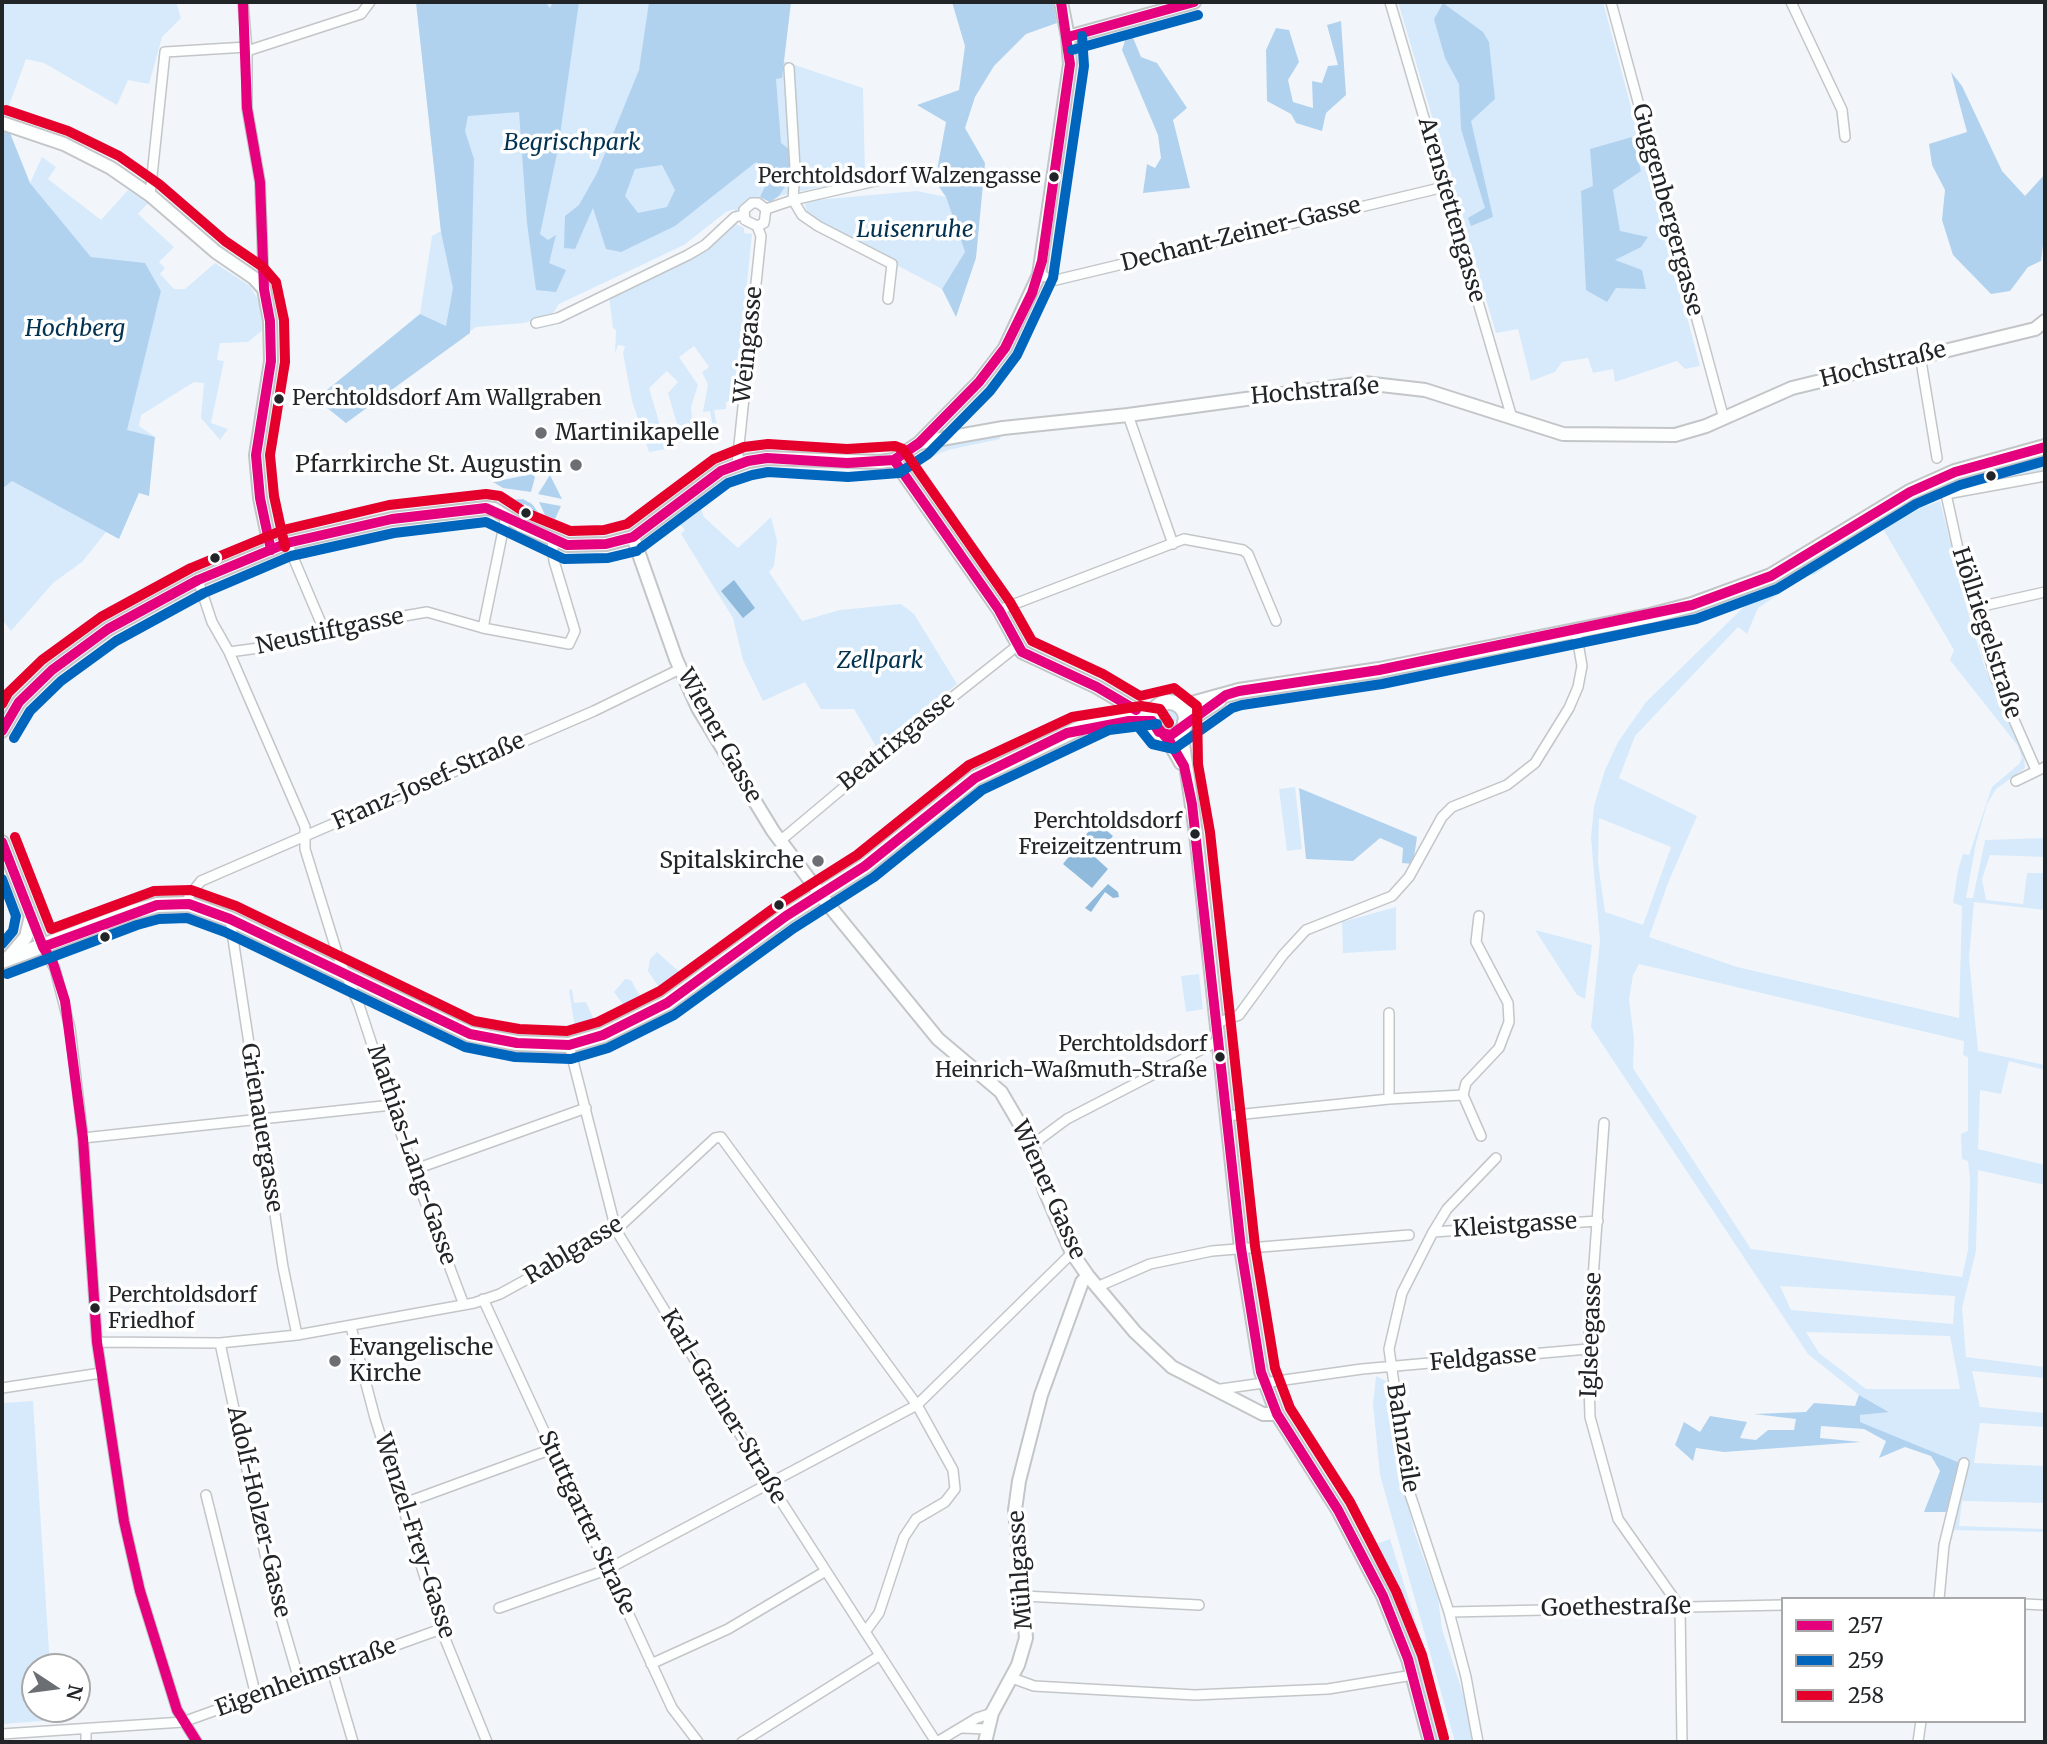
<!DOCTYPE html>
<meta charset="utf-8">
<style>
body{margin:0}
#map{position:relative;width:2047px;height:1744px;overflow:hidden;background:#f2f6fa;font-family:Merriweather,serif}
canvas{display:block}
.frame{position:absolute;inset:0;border:4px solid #222528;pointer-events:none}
.legend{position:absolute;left:1781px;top:1597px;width:245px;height:126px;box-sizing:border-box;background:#fff;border:2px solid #a7a8a9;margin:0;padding:9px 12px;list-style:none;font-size:21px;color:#222528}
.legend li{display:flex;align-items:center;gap:14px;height:35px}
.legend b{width:35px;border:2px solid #a7a8a9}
.north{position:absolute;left:21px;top:1653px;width:70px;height:70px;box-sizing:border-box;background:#fff;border:2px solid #a7a8a9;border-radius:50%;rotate:103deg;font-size:19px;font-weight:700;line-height:28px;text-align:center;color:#222528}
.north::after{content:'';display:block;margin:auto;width:24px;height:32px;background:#6b6e72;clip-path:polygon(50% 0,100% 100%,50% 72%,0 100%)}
</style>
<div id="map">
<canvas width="2047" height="1744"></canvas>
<div class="frame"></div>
<ul class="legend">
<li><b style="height:9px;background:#e5007d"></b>257</li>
<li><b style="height:9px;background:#0065bd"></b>259</li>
<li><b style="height:9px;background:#e4002b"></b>258</li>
</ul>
<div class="north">N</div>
</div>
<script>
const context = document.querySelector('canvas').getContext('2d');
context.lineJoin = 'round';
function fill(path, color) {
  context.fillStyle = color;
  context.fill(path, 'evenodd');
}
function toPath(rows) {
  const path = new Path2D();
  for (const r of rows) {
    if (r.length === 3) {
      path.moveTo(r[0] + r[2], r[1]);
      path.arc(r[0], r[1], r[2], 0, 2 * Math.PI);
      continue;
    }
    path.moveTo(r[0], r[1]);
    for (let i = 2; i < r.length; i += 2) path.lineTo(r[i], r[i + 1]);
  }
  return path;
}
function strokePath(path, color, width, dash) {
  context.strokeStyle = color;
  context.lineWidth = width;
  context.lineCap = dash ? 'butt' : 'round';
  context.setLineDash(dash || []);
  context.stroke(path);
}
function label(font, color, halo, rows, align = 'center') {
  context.font = font + ' Merriweather,serif';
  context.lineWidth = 7;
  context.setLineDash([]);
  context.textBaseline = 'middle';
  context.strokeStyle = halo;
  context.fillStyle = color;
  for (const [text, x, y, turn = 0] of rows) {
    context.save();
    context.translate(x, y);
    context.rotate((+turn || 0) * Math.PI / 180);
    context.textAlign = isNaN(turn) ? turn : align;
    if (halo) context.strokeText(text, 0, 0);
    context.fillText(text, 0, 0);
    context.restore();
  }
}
fill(toPath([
 [2,2,176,2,181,18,162,37,149,84,128,80,117,105,44,63,26,59,7,111,2,110],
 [416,2,791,2,783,61,863,88,865,177,779,196,770,202,760,197,750,198,735,212,734,209,726,212,684,245,559,304,552,315,524,323,476,327,346,423,316,399,420,314,432,236,441,231],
 [1398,2,1603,2,1700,366,1685,369,1677,361,1615,382,1613,369,1593,373,1588,358,1562,362,1555,372,1531,381,1518,329,1496,333],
 [42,157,56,167,48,179,101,220,128,190,148,203,138,214,174,247,159,262,165,268,160,274,174,289,185,289,215,263,250,286,260,303,264,329,248,342,220,343,217,360,224,361,211,423,228,429,220,440,201,418,204,383,194,382,141,415,139,426,155,437,126,431,161,291,145,264,91,257,30,183],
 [917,191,946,197,965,252,942,289,809,219,804,201],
 [734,223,744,228,744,233,752,234,736,394,731,394,731,401,726,402,726,409,714,410,718,432,714,432,710,411,703,412,708,384,702,372,709,367,694,346,679,357,698,385,691,407,693,429,679,431,668,393,678,382,667,371,649,388,667,449,649,452,632,401,623,353,625,346,618,345,615,354,616,330,613,328,609,296,694,256,713,244],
 [1000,435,1000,439,948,450,910,466,908,462,944,446],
 [2045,457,2045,470,1969,482,1968,478],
 [12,481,106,532,82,562,53,583,11,631,2,619,2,489],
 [703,492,699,504,704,517,738,548,771,517,777,541,774,566,769,572,802,621,840,610,901,604,914,614,957,684,877,748,854,709,821,709,805,682,763,701,743,660,733,618,681,534,685,530,673,517],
 [1940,501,1970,620,1985,668,2024,755,2025,768,1996,789,1987,804,1976,843,1966,898,1973,898,1985,840,2045,838,2045,857,1990,855,1982,879,1986,900,2023,904,2027,873,2045,873,2045,910,1974,902,1969,958,1978,1051,2045,1065,2045,1070,2009,1061,2001,1094,1980,1090,1978,1149,2045,1165,2045,1185,1978,1170,1976,1251,1962,1308,1966,1357,2045,1367,2045,1378,1972,1371,1980,1407,2045,1413,2045,1427,1980,1423,1974,1463,2045,1466,2045,1503,1962,1501,1959,1526,2045,1529,2045,1532,1950,1530,1966,1466,1859,1422,1860,1415,1888,1411,1859,1395,1808,1354,1591,1027,1600,941,1591,838,1594,806,1605,770,1618,742,1646,702,1748,603,1768,596,1883,525,1911,511],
 [1882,527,1954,650,1950,660,2018,746,2022,758,2019,764,1992,787,1969,855,1963,854,1958,870,1953,903,1962,906,1959,1018,1737,967,1649,937,1668,883,1697,816,1619,778,1635,736,1738,627,1747,634,1758,608,1809,574,1814,575],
 [1599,818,1671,847,1643,925,1605,912,1598,863],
 [1639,964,1964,1041,1963,1055,1968,1057,1968,1131,1961,1134,1962,1159,1968,1161,1970,1180,1968,1250,1962,1277,1751,1249,1633,1068,1634,1039,1629,999,1633,975],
 [1780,1286,1955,1296,1953,1324,1791,1310],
 [1806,1332,1950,1336,1960,1389,1866,1389,1819,1353],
 [1167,709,1173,710,1178,717,1171,727,1163,725,1160,720],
 [1295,787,1302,849,1287,851,1279,789],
 [1396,907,1396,950,1343,953,1342,922],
 [1535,930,1592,945,1585,999,1577,995],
 [657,952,685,977,662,992,648,971,650,959],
 [1199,974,1203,1009,1186,1012,1181,976],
 [625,979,631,980,643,1002,627,1010,614,992],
 [572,989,574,1003,586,1002,595,1022,575,1028,569,990],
 [1376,1376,1386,1381,1414,1531,1438,1598,1442,1629,1465,1700,1472,1742,1455,1742,1380,1475,1373,1404],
 [33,1401,50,1667,35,1667,35,1709,53,1709,54,1720,2,1724,2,1403],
 [1390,1539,1429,1665,1448,1742,1437,1742,1425,1692,1403,1627,1368,1547]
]), '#d6eafc');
fill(toPath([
 [416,2,545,2,550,8,553,2,579,2,558,149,540,234,548,240,556,235,549,263,566,270,556,292,536,290,527,223,519,112,468,116,465,131,474,159,470,333,346,423,316,399,420,314,446,326,453,288,441,232],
 [649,2,791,2,782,78,776,79,781,143,790,150,791,177,779,196,770,202,760,197,771,174,756,162,675,226,621,252,606,249,593,208,575,249,564,248,565,216,579,205,597,173,639,70],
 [662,165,675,190,667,207,638,213,625,196,635,169],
 [952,2,1053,2,1057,23,1026,34,994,66,975,97,965,128,985,163,976,258,956,317,942,289,965,252,946,197,935,181,946,122,917,105,959,90,965,46],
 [1443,3,1483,32,1489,42,1495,99,1471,121,1493,217,1471,226,1468,218,1485,208,1461,129,1459,84,1445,58,1434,19],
 [1341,21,1346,95,1326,113,1322,131,1296,123,1291,114,1267,101,1266,50,1276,28,1289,30,1299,62,1288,80,1293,102,1313,108,1312,81,1322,83,1328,66,1338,65,1327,25],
 [1129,28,1141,57,1157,63,1187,108,1173,120,1190,188,1143,193,1147,164,1155,168,1161,158,1158,135,1122,50],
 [1951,72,1962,86,2002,171,2025,196,2045,174,2045,229,2041,261,2028,267,2010,291,1991,294,1953,255,1942,220,1945,190,1932,165,1929,144,1967,132],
 [2,131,10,133,30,183,91,257,145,263,161,291,127,430,155,437,149,496,139,493,119,539,12,481,2,489],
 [1632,137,1641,171,1613,190,1620,231,1648,237,1641,247,1615,260,1642,270,1646,289,1616,288,1607,302,1586,290,1581,191,1593,186,1590,149],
 [532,474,535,477,531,492,503,488,493,482],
 [550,475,562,499,538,494],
 [523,499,532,504,543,519,528,513,530,507,524,504,521,509,507,500],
 [539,502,561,506,555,519,545,515],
 [1299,788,1417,837,1413,864,1402,863,1403,848,1380,838,1353,861,1306,859],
 [1859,1395,1889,1412,1860,1415,1860,1422,1960,1463,1946,1512,1924,1512,1940,1471,1931,1456,1905,1447,1879,1458,1886,1441,1864,1429,1821,1426,1820,1438,1861,1442,1724,1452,1696,1448,1693,1461,1675,1445,1684,1422,1700,1432,1710,1416,1747,1422,1740,1438,1756,1440,1768,1430,1794,1430,1796,1419,1754,1414,1806,1412,1814,1403,1855,1406]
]), '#b1d2ef');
fill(toPath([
 [734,580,755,608,743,618,721,591],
 [1096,822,1113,836,1096,858,1108,869,1092,888,1063,864],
 [1108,884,1118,892,1119,897,1113,898,1105,892,1091,912,1085,908]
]), '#90badc');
const street = toPath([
 [243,2,247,51,247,108,260,182,264,289],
 [1390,2,1512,418],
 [1611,2,1724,419],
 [1791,2,1842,110,1845,137],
 [247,51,361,14,370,2],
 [150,195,165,52,247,47],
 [766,209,793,200,795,168,789,68],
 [757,226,745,220,744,210,752,203,758,203,766,209],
 [757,226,764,223,766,209],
 [1039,275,1056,280,1444,187],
 [888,299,892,264,818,226,802,215,793,200,897,176],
 [536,323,558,318,688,255,705,245,735,217,743,215],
 [1920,355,1937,458],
 [1128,415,1173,544],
 [737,464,761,236,757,226],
 [287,543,324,630],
 [198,580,212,622,229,652,305,827,305,849,339,959,359,1005,413,1170,464,1305],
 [1974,608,2045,592],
 [999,610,1184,539,1243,550,1248,554,1276,621],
 [483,628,506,516],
 [229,652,274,646,324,630,427,612,483,628,569,644,575,631,554,561,552,539],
 [2036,770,1996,679,1964,576,1946,494,2045,476],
 [2016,781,2045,767],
 [780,841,935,711,1017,646],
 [189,904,189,896,201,881,594,711,680,669],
 [230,919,283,1267,297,1335],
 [43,947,55,969,70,1028,83,1138,97,1342,124,1521,140,1591,177,1710,197,1742],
 [1216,1023,1239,1015,1283,955,1306,930,1392,896,1409,877,1442,817,1452,807,1507,785,1535,763,1569,708,1578,687,1582,666,1576,631],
 [569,1045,616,1230,770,1484,936,1742],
 [1463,1095,1466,1083,1499,1048,1509,1022,1508,1003,1476,942,1479,916],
 [1389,1099,1389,1013],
 [1226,1116,1389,1099,1463,1095,1481,1136],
 [1604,1123,1588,1349,1590,1417,1618,1519,1680,1607,1682,1742],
 [83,1138,392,1105],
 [1032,1145,1067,1119,1218,1041],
 [413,1170,586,1108],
 [1433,1232,1598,1221],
 [1097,1287,1150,1264,1212,1251,1409,1235],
 [483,1299,672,1708,698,1742],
 [351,1327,375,1418,441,1629,487,1742],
 [97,1342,220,1343,297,1335,474,1303,500,1294,616,1230,715,1138,721,1137,917,1405,953,1470,955,1489,945,1502,916,1519,904,1537,879,1613,865,1632],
 [220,1343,272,1587,299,1680],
 [2,1388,101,1373],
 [1214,1390,1362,1369,1588,1349],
 [206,1495,256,1696],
 [402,1504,552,1449],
 [1024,1596,1199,1605],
 [1939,1599,1944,1545,1964,1463],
 [2024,1604,2045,1605],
 [499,1608,606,1570,917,1405,1072,1253],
 [1449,1612,1783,1605],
 [651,1664,728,1629,824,1572],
 [332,1670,353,1742],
 [1012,1678,1034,1686,1195,1695,1328,1689,1413,1675],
 [962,1728,987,1729],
 [86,1729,86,1742],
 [2,1734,183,1722,441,1629],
 [742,1742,879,1656],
 [937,1742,977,1718,992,1713],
 [1478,1742,1466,1677,1449,1612,1410,1494,1389,1349,1402,1293,1433,1232,1447,1209,1496,1158],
 [1918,1742,1921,1721]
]);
const secondary = toPath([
 [1068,37,1194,2],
 [2,123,64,144,111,168,150,195,216,252,254,278,264,289,270,321,271,361,256,455,260,498,271,550],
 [919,443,979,382,1005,348,1039,275,1070,64,1068,37,1061,2],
 [894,460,999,610,1022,652,1097,687,1136,710],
 [633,537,721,471,748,461,767,458,880,462,894,460,919,443,1003,428,1128,415,1364,383,1425,390,1563,434,1675,435,1706,426,1792,388,2035,329,2045,321],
 [633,537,676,659,698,708,773,831,827,903,938,1039,1001,1092,1032,1145,1045,1191,1072,1253,1088,1276,1135,1332,1172,1367,1263,1414,1277,1414],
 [1181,730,1196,834,1241,1248,1261,1372,1277,1414,1338,1510,1383,1596,1408,1659,1430,1742],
 [2,731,19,702,52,670,108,629,198,580,287,543,392,519,486,508,494,509,520,525,567,545,606,544,633,537],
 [1165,735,1181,763],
 [2,842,43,947],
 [9,957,26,937,31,916],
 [985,1742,992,1713,1018,1665,1026,1638,1015,1510,1019,1481,1041,1395,1082,1282,1088,1276]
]);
const primary = toPath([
 [1169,719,17],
 [1181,707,1239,691,1379,670,1650,616,1692,605,1771,576,1910,492,1955,472,2045,447],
 [1185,722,1219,700],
 [1088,729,1134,720],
 [2,961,133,912,157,905,189,904,230,919,470,1034,517,1043,569,1045,603,1035,667,1003,786,916,865,866,975,778,1105,716,1155,710]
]);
strokePath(street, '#c3c6c8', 12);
strokePath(secondary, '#c3c6c8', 16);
strokePath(primary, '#c3c6c8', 18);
strokePath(street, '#fdfefe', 9);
strokePath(secondary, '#fdfefe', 12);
strokePath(primary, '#fdfefe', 14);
strokePath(toPath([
 [243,2,247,108,260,182,264,289,270,321,271,361,256,455,260,498,271,550],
 [1068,37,1194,2],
 [894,460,999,610,1022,652,1097,687,1136,710],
 [633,537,721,471,748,461,767,458,847,463,894,460,919,443,979,382,1005,348,1032,293,1042,261,1070,64,1061,2],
 [1152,721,1170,742,1184,766,1192,804,1241,1248,1261,1372,1277,1414,1338,1510,1383,1596,1408,1659,1430,1742],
 [1152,721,1159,732,1171,735,1226,695,1239,691,1379,670,1692,605,1771,576,1910,492,1955,472,2045,447],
 [2,731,19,702,52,670,108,629,198,580,287,543,392,519,486,508,567,545,606,544,633,537],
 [2,842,43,947,53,963,65,1001,83,1138,97,1342,124,1521,140,1591,177,1710,197,1742],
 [43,947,157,905,189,904,230,919,470,1034,517,1043,569,1045,603,1035,667,1003,786,916,865,866,975,778,1067,733,1129,721,1152,721]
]), '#e5007d', 10);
strokePath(toPath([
 [1072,50,1198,15],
 [641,548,728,483,752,475,768,472,848,477,899,473,928,454,990,391,1017,355,1053,278,1084,66,1082,36],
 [1140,729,1152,744,1174,749,1232,708,1242,705,1382,684,1696,619,1777,589,1916,504,1960,485,2045,461],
 [14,738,30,711,61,681,116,641,204,593,291,556,394,533,486,522,564,559,608,558,637,551],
 [2,879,16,916,13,931,2,944],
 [7,974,137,925,159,919,187,918,225,932,465,1047,515,1057,571,1059,608,1048,674,1015,794,928,874,877,982,790,1109,730,1157,724]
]), '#0065bd', 10);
strokePath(toPath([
 [6,110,68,131,119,156,159,184,225,241,263,267,276,282,284,320,285,362,270,455,274,496,285,547],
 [2,704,8,693,42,660,101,617,191,568,283,530,389,505,486,494,500,496,526,513,570,531,604,530,627,524,714,459,744,447,768,444,847,449,895,446,903,449,1010,602,1032,641,1103,674,1140,696,1174,688,1197,706,1198,764,1210,832,1255,1246,1275,1368,1290,1408,1350,1502,1396,1591,1422,1655,1444,1738],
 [15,837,51,929,154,891,191,890,236,906,474,1021,519,1029,567,1031,598,1022,660,991,778,905,857,855,969,765,1072,717,1141,706,1160,709,1169,723]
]), '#e4002b', 10);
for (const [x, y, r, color] of [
 [1054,177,6,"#222528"],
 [279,399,6,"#222528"],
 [541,433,7,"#6b6e72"],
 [576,465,7,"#6b6e72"],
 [1991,476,6,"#222528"],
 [526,513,6,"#222528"],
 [215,558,6,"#222528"],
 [1195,834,6,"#222528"],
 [818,861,7,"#6b6e72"],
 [779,905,6,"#222528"],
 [105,937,6,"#222528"],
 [1220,1057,6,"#222528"],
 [95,1308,6,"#222528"],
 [335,1361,7,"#6b6e72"]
]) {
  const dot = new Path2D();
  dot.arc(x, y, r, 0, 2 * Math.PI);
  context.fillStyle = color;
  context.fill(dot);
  strokePath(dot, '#fff', 2.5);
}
label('21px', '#222528', '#fff', [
 ["Perchtoldsdorf Walzengasse",1041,177],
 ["Perchtoldsdorf Am Wallgraben",292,399,"left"],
 ["Perchtoldsdorf",1182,822],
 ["Freizeitzentrum",1182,848],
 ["Perchtoldsdorf",1207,1045],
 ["Heinrich-Waßmuth-Straße",1207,1071],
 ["Perchtoldsdorf",108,1296,"left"],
 ["Friedhof",108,1322,"left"]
], 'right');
label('italic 23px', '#023251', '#fff', [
 ["Begrischpark",572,143],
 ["Luisenruhe",915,230],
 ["Hochberg",75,329],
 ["Zellpark",880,661]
]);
label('23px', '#222528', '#fff', [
 ["Arenstettengasse",1451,210,74],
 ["Guggenbergergasse",1667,210,75],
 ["Dechant-Zeiner-Gasse",1241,235,-14],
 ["Weingasse",749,345,-84],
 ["Hochstraße",1883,365,-14],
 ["Hochstraße",1315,392,-5],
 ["Neustiftgasse",330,632,-12],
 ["Höllriegelstraße",1986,633,72],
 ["Wiener Gasse",719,736,61],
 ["Beatrixgasse",897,742,-39],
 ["Franz-Josef-Straße",429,782,-24],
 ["Grienauergasse",261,1128,81],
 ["Mathias-Lang-Gasse",411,1155,71],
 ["Wiener Gasse",1048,1190,66],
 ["Kleistgasse",1515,1226,-4],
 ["Rablgasse",574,1251,-31],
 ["Iglseegasse",1592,1335,-88],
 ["Feldgasse",1483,1359,-5],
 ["Karl-Greiner-Straße",723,1407,59],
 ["Bahnzeile",1402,1438,81],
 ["Adolf-Holzer-Gasse",258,1512,77],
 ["Stuttgarter Straße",586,1523,65],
 ["Wenzel-Frey-Gasse",414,1536,72],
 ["Mühlgasse",1021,1570,-94],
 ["Goethestraße",1616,1608,-1],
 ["Eigenheimstraße",306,1678,-20]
]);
label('23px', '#222528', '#fff', [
 ["Martinikapelle",555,433],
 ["Pfarrkirche St. Augustin",562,465,"right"],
 ["Spitalskirche",804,861,"right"],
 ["Evangelische",349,1348],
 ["Kirche",349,1374]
], 'left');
</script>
